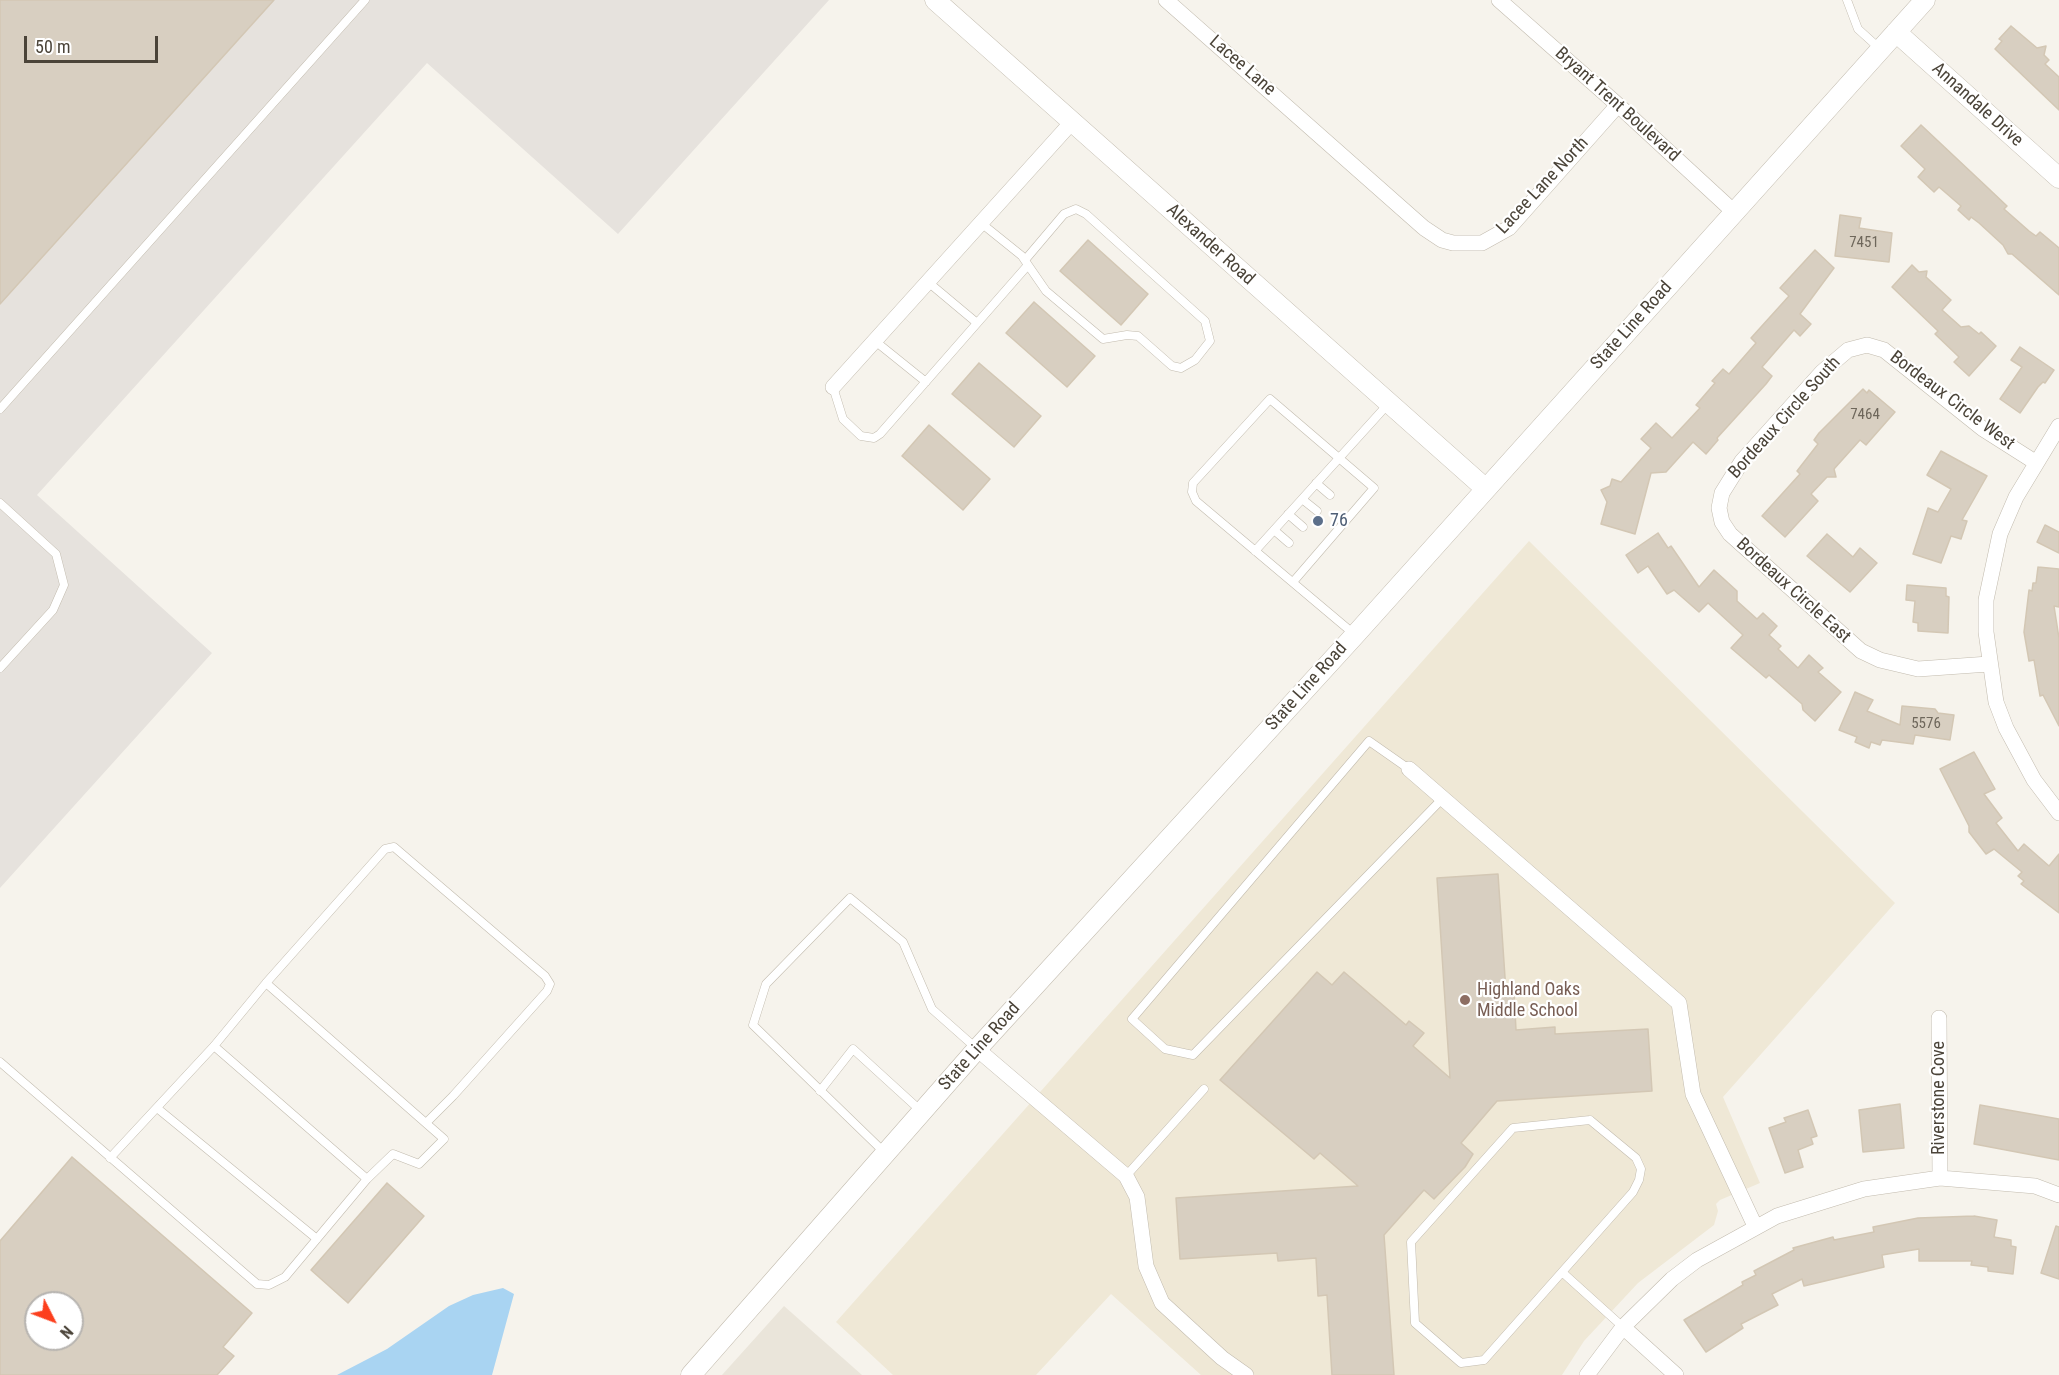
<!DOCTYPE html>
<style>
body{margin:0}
#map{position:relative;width:2059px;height:1375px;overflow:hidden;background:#f6f3ec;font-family:"Roboto Condensed",sans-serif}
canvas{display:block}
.north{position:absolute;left:24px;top:1291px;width:60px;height:60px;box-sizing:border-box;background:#fff;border:2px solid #b7b4b0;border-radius:50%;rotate:132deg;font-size:16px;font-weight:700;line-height:24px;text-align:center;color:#4b4439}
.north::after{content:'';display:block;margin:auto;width:21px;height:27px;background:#fc3f1d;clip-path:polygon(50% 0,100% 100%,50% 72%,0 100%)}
.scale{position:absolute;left:24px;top:36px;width:134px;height:27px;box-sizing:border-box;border:3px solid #4b4439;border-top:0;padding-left:8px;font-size:18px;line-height:21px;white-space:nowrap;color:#4b4439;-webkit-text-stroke:4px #fff;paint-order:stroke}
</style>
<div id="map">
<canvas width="2059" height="1375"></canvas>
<div class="north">N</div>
<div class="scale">50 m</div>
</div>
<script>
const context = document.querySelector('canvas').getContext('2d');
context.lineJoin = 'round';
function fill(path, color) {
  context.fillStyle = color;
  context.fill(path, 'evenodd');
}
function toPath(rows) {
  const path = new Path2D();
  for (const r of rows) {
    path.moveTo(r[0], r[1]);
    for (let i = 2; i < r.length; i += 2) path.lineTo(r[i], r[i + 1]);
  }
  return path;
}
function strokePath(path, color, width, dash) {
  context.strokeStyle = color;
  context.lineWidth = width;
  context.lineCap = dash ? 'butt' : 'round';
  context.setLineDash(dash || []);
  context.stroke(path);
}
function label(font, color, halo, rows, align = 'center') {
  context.font = font + ' "Roboto Condensed",sans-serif';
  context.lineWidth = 4.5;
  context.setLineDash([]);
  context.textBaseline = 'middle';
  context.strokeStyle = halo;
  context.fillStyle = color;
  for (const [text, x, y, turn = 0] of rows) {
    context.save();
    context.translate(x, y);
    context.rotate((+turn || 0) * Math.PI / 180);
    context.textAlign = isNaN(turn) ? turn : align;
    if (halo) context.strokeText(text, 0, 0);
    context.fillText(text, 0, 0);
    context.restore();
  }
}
fill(toPath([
 [784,1306,862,1375,722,1375]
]), '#eae5da');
fill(toPath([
 [0,0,829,0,618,234,427,63,37,495,212,653,0,888]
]), '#e6e2dd');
fill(toPath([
 [1529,541,1895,903,1723,1097,1760,1183,1720,1200,1716,1204,1718,1211,1714,1225,1638,1283,1584,1341,1562,1375,1201,1375,1111,1294,1036,1375,893,1375,836,1322]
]), '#efe8d6');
fill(toPath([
 [503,1288,514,1294,492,1375,337,1375,387,1349,449,1306,473,1295]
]), '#a9d4f2');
const building = toPath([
 [0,0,274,0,0,304,0,0],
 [2011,26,2037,48,2046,46,2044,55,2049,60,2045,64,2059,77,2059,110,1995,49,2002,41,1999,39,2011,26],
 [1921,125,1988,188,2007,206,2004,209,2029,231,2036,236,2040,232,2059,248,2059,295,2012,254,2008,254,2003,245,1979,223,1971,217,1969,220,1958,210,1961,206,1939,187,1934,192,1918,177,1925,169,1901,146,1921,125],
 [1840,215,1861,218,1859,228,1892,233,1889,262,1835,256,1840,215],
 [1088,240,1148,294,1121,325,1060,271,1088,240],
 [1815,250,1834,268,1800,314,1811,324,1800,336,1794,330,1762,367,1772,376,1766,384,1717,438,1718,440,1706,454,1693,442,1666,472,1651,473,1635,534,1601,524,1607,502,1601,490,1610,486,1612,479,1621,482,1651,448,1641,439,1656,423,1672,438,1700,408,1696,405,1715,383,1712,381,1723,369,1729,374,1756,343,1751,338,1789,296,1780,288,1815,250],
 [1912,265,1919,272,1927,271,1926,277,1951,300,1942,310,1961,327,1969,326,1979,334,1981,332,1996,346,1969,376,1954,362,1959,357,1935,334,1938,331,1892,287,1912,265],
 [1034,302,1095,356,1067,387,1006,333,1034,302],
 [2020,347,2054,370,2045,383,2043,382,2038,387,2020,413,2000,399,2022,367,2011,360,2020,347],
 [979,363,1041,416,1014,447,952,394,979,363],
 [1863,389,1867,393,1869,390,1895,412,1866,445,1860,440,1834,469,1836,477,1827,477,1811,494,1818,501,1785,537,1762,516,1800,474,1797,471,1818,444,1814,440,1819,433,1863,389],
 [929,425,990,479,963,510,902,456,929,425],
 [1941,451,1987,476,1962,520,1967,521,1961,539,1951,536,1941,563,1913,554,1928,508,1938,512,1951,489,1927,475,1941,451],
 [2045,525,2059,532,2059,553,2037,542,2045,525],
 [1658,533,1668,548,1671,546,1699,587,1714,570,1737,591,1737,601,1757,619,1763,613,1777,626,1769,635,1781,646,1778,649,1798,668,1809,655,1823,668,1818,672,1841,692,1815,721,1803,710,1802,704,1769,675,1766,678,1731,648,1743,635,1708,603,1699,612,1674,590,1667,594,1648,566,1638,573,1626,555,1658,533],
 [1827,534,1853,557,1860,548,1877,563,1850,592,1807,556,1827,534],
 [2038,567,2059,569,2059,607,2054,606,2059,638,2059,726,2043,695,2040,696,2034,660,2029,661,2024,632,2029,590,2032,591,2033,583,2036,583,2038,567],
 [1907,585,1946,588,1946,596,1949,597,1948,633,1918,631,1918,623,1913,622,1915,601,1906,600,1907,585],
 [1855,692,1873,700,1867,711,1900,725,1902,706,1935,709,1938,713,1954,715,1950,740,1915,735,1913,744,1882,740,1880,745,1871,742,1869,748,1855,742,1857,737,1839,730,1855,692],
 [1974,752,1995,789,1984,794,2002,818,1996,823,2018,851,2024,844,2049,866,2059,854,2059,913,2021,884,2024,881,2018,876,2022,872,1994,849,1986,854,1969,832,1969,826,1940,769,1974,752],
 [1498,874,1506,992,1514,992,1516,1030,1555,1027,1555,1034,1648,1029,1652,1091,1497,1101,1461,1143,1473,1154,1465,1167,1434,1199,1424,1190,1384,1235,1394,1375,1332,1375,1327,1295,1318,1296,1316,1258,1278,1261,1277,1253,1180,1259,1176,1198,1358,1186,1320,1153,1314,1159,1220,1080,1317,972,1332,985,1344,972,1406,1025,1409,1021,1424,1033,1413,1046,1450,1078,1437,878,1498,874],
 [1900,1104,1904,1148,1863,1152,1859,1110,1900,1104],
 [1980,1105,2059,1119,2059,1160,1974,1144,1980,1105],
 [1808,1110,1817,1136,1811,1138,1813,1144,1798,1150,1803,1167,1785,1173,1769,1128,1786,1122,1784,1118,1808,1110],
 [72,1157,252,1313,223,1347,234,1356,217,1375,0,1375,0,1241,72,1157],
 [36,1303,72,1303,72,1339,36,1339,36,1303],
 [387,1183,424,1216,348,1303,311,1270,387,1183],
 [1974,1216,1997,1220,1994,1237,2011,1240,2011,1246,2016,1247,2013,1274,1988,1271,1988,1267,1971,1265,1972,1261,1919,1261,1919,1249,1882,1255,1884,1267,1804,1286,1802,1279,1772,1294,1778,1305,1741,1324,1743,1328,1706,1352,1684,1320,1743,1285,1742,1282,1756,1275,1754,1271,1794,1250,1793,1248,1833,1237,1834,1240,1874,1232,1873,1227,1918,1218,1974,1216],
 [2056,1226,2059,1227,2059,1279,2041,1273,2056,1226]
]);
fill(building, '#d8cfc1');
strokePath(building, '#d3c7b4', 1.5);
const service = toPath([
 [1847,0,1858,29,1879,48],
 [981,223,1022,256,1028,265,1046,291,1103,339,1127,335,1138,336,1172,366,1181,368,1195,360,1210,341,1205,321,1086,214,1076,209,1064,214,1025,260],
 [928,282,977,323],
 [875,341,926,382],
 [833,387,843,419,861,436,874,438,880,434,1028,265],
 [0,409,365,0],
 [1316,483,1330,495],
 [1302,499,1317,511],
 [0,503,56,554,64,585,53,610,0,668],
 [1288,514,1303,527],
 [1274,530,1289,543],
 [1255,551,1389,403],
 [1293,582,1374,488,1270,399,1193,483,1192,492,1196,501,1354,634],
 [1409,769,1369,741,1132,1019,1165,1049,1193,1055,1443,798],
 [266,983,444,1139,419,1164,393,1154,367,1179],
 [0,1062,257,1284,269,1285,285,1277,367,1179,214,1046],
 [820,1091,853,1049,921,1111],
 [157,1108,317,1239],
 [1590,1120,1636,1158,1641,1169,1639,1180,1633,1192,1484,1360,1461,1363,1415,1323,1411,1242,1513,1128,1590,1120],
 [885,1153,753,1025,766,984,850,898,903,942,932,1009,976,1048],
 [110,1158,214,1046,266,983,385,849,394,847,545,976,550,984,547,991,453,1096,426,1123],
 [1126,1176,1204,1089],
 [1562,1272,1623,1327]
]);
const minor = toPath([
 [1166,0,1424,228,1442,240,1453,243,1482,243,1509,228,1618,105],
 [1499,0,1618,105,1734,212],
 [833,387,1072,122],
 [2059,426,2016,497,2000,534,1986,600,1986,632,1996,702,2006,728,2034,780,2059,813],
 [1989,664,1918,669,1880,660,1861,651,1730,534,1722,522,1719,508,1722,493,1742,461,1822,372,1848,350,1867,345,1884,350,1983,429,2035,462],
 [1409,769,1679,1003,1693,1094,1755,1226],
 [1939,1018,1940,1178],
 [977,1049,1126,1176,1137,1197,1146,1266,1162,1303,1222,1358,1246,1375],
 [1623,1327,1676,1375],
 [1587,1375,1623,1327,1672,1279,1697,1260,1777,1216,1864,1189,1940,1178,2035,1186,2059,1195]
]);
const tertiary = toPath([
 [935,0,1486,489],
 [1896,32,2059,178],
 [691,1375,977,1049,1355,635,1925,0]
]);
strokePath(service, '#c2bbae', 9);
strokePath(minor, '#c2bbae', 16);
strokePath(tertiary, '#c2bbae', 21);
strokePath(service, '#fff', 8);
strokePath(minor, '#fff', 15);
strokePath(tertiary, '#fff', 20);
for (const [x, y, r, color] of [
 [1318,521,6,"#5c6f8a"],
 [1465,1000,6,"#8d6e63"]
]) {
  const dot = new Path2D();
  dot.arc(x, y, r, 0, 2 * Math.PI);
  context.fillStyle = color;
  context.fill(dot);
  strokePath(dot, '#fff', 2);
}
label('15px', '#6e675b', null, [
 ["7451",1864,243],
 ["7464",1865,415],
 ["5576",1926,724]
]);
label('18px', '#4b4439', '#fff', [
 ["Lacee Lane",1242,66,41],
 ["Bryant Trent Boulevard",1617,105,42],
 ["Annandale Drive",1977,105,42],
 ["Lacee Lane North",1543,186,-47],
 ["Alexander Road",1210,245,42],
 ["State Line Road",1632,326,-48],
 ["Bordeaux Circle West",1952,401,37],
 ["Bordeaux Circle South",1785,418,-48],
 ["Bordeaux Circle East",1793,591,42],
 ["State Line Road",1307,687,-48],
 ["State Line Road",980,1047,-48],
 ["Riverstone Cove",1939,1098,-90]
]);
label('18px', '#4e5e75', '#fff', [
 ["76",1330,521]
], 'left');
label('18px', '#785e54', '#fff', [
 ["Highland Oaks",1477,990],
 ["Middle School",1477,1011]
], 'left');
</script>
